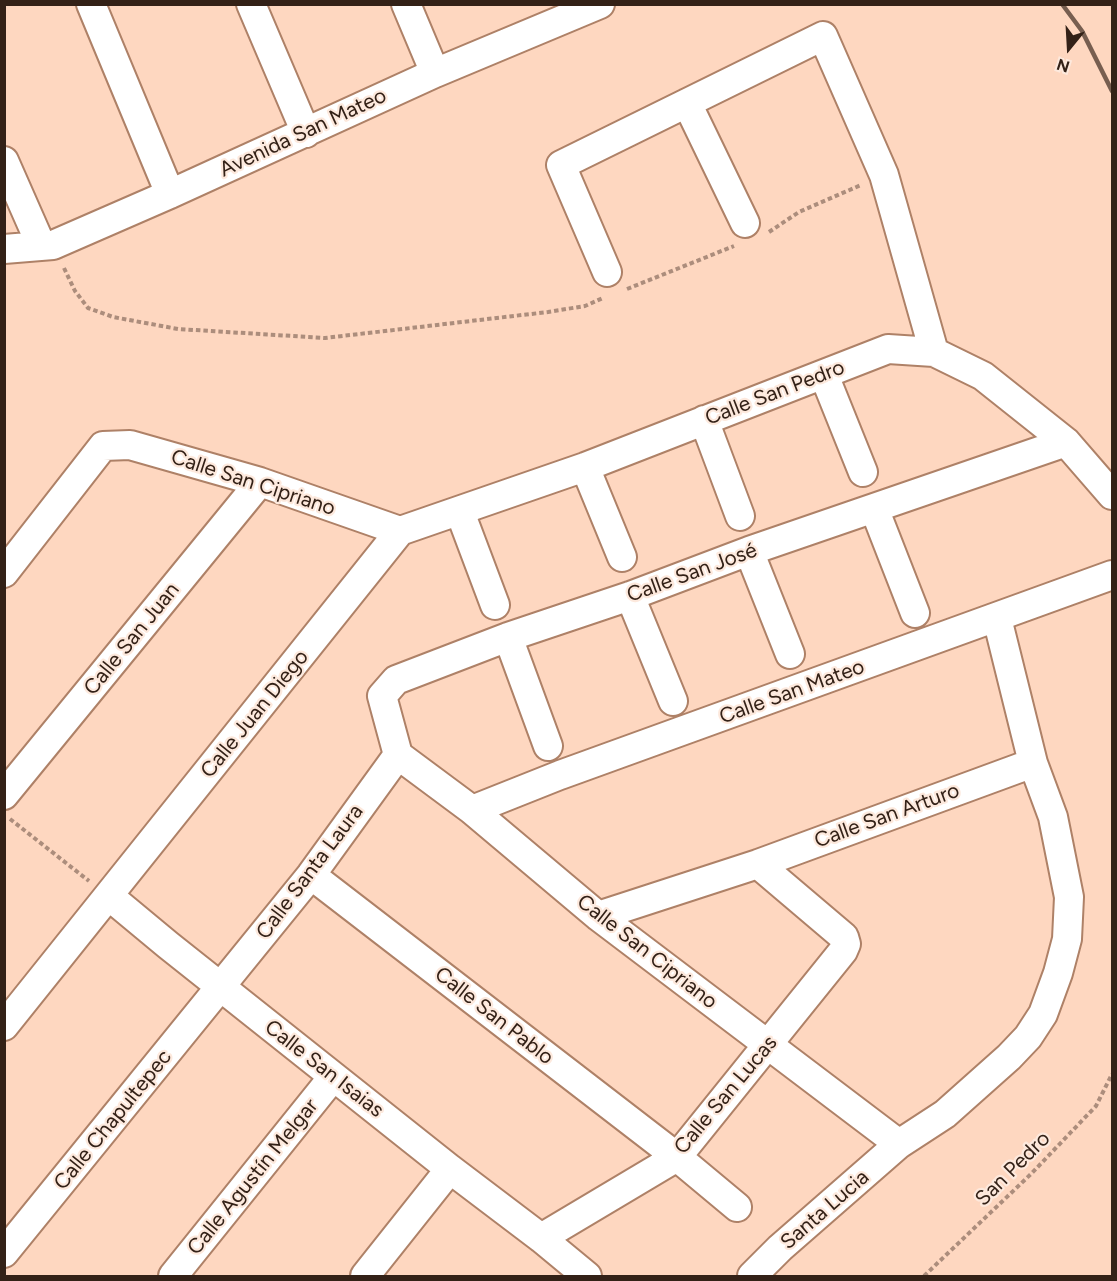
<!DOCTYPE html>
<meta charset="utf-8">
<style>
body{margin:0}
#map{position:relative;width:1117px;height:1281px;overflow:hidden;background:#fed7c0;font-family:Figtree,sans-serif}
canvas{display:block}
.frame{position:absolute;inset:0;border:6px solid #332117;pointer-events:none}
.north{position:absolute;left:1039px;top:18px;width:60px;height:60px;-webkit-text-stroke:4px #fde9dd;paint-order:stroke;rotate:198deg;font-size:16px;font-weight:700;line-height:24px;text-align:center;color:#332117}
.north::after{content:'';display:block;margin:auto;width:21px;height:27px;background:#332117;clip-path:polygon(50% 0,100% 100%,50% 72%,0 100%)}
</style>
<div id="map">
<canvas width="1117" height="1281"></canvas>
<div class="frame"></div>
<div class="north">N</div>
</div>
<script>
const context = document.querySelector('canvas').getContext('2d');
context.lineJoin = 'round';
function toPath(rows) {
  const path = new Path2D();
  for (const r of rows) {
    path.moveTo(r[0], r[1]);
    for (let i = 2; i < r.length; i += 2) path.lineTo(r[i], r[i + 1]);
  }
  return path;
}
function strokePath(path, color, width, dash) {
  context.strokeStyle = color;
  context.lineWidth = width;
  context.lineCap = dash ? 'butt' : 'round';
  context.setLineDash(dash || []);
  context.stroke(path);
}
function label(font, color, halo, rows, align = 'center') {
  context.font = font + ' Figtree,sans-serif';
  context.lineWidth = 4.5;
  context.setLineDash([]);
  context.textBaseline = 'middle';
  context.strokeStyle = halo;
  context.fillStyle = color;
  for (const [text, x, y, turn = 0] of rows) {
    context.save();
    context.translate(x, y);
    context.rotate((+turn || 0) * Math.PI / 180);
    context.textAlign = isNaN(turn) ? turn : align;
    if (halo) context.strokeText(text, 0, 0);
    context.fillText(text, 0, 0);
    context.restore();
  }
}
const street = toPath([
 [91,4,170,194],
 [251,4,306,133],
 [406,4,435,73],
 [687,103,745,223],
 [4,161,41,245],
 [4,249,53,245,170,194,435,73,600,4],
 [607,272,561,165,823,36,884,175,934,352],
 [824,375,863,472],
 [704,420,740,516],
 [585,467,622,557],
 [874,508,915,613],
 [460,512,495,605],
 [400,531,585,467,888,349,934,352,983,376,1066,442,1112,495],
 [749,551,790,654],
 [4,573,103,446,130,445,260,482,400,531],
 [630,596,673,701],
 [508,637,548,746],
 [398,755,382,696,396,680,508,637,630,596,749,551,1066,442],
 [398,755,472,810,598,916,899,1144],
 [4,795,260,482],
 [472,810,560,775,1112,575],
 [311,875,677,1157,737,1207],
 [109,896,168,945,450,1169,541,1238,587,1276],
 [598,916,758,864,1033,763],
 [4,1026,400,531],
 [541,1238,677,1157,843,951,846,944,844,937,758,864],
 [4,1253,311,875,398,755],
 [173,1276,333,1077],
 [365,1276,450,1169],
 [752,1276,780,1248,899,1144,945,1114,1009,1057,1028,1037,1043,1014,1058,973,1067,939,1069,897,1053,817,1033,763,997,618]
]);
strokePath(street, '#ae8167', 32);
strokePath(toPath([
 [769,232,799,212,861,185],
 [64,268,75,291,88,308,113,317,178,329,325,338,548,312,585,306,603,298],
 [627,289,734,246],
 [10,819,89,881],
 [924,1276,1031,1174,1096,1106,1112,1074]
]), '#ac8d7c', 4, [4.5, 3]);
strokePath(street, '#fff', 28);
strokePath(toPath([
 [1062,4,1082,31,1112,91]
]), '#775e50', 4.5);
label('21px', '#332117', '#fde9dd', [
 ["Avenida San Mateo",303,133,-25],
 ["Calle San Pedro",775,393,-21],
 ["Calle San Cipriano",253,483,18],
 ["Calle San José",692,573,-20],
 ["Calle San Juan",132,639,-51],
 ["Calle San Mateo",792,692,-20],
 ["Calle Juan Diego",255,714,-51],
 ["Calle San Arturo",887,816,-20],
 ["Calle Santa Laura",310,872,-53],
 ["Calle San Cipriano",647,952,38],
 ["Calle San Pablo",494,1016,38],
 ["Calle San Isaias",324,1069,38],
 ["Calle San Lucas",726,1095,-50],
 ["Calle Chapultepec",113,1120,-51],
 ["San Pedro",1013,1169,-45],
 ["Calle Agustín Melgar",253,1177,-51],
 ["Santa Lucia",825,1210,-41]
]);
</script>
